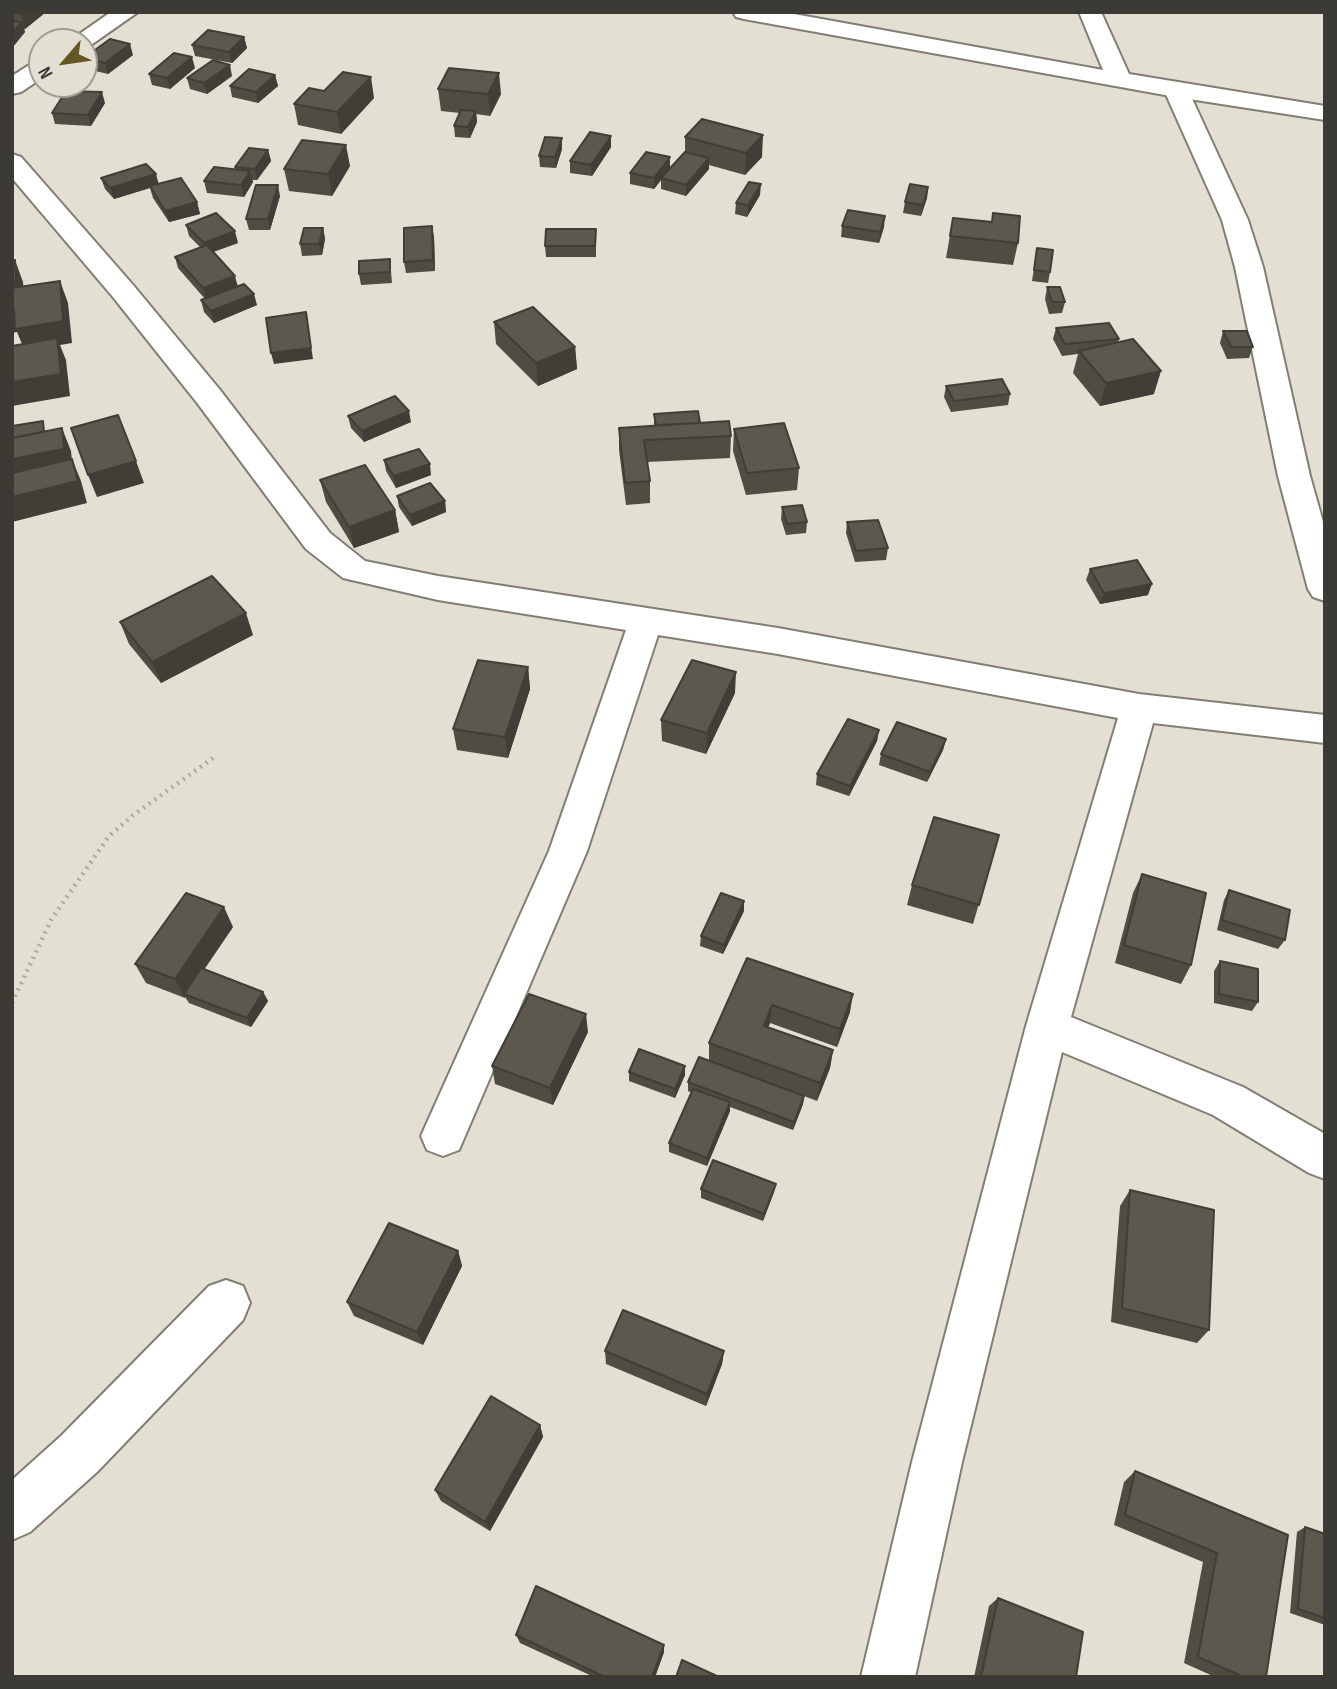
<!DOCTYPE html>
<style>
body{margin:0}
#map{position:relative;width:1337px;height:1689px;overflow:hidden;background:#e3dfd3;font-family:"Sofia Sans Condensed",sans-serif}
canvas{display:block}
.frame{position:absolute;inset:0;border:14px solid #3c3a35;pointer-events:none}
.north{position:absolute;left:28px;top:28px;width:70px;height:70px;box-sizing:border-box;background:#e3dfd3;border:2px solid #a09d94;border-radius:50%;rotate:241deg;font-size:19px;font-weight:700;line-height:28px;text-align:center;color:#3c3a35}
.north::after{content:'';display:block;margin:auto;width:24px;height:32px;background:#665624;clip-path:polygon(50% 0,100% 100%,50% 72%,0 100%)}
</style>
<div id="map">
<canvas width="1337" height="1689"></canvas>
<div class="frame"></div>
<div class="north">N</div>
</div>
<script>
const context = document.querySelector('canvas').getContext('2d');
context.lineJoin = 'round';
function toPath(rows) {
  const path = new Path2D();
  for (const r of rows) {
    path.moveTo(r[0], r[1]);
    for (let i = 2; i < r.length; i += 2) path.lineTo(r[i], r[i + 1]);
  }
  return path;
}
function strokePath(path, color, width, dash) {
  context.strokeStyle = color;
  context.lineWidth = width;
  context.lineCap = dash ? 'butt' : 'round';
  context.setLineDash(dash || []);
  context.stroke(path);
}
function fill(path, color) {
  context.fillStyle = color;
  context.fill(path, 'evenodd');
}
const street = toPath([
 [111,12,138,12,88,47,84,48,84,42,68,42,111,12],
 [42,60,42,78,21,92,12,94,12,76,34,62,42,60],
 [1176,83,1185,85,1188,90,1248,220,1263,267,1310,476,1325,529,1325,601,1313,597,1308,589,1278,476,1235,267,1222,220,1164,90,1167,85,1176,83],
 [12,154,21,157,133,285,220,390,330,533,365,561,438,576,778,628,1139,694,1325,715,1325,743,1153,723,1071,1017,1243,1087,1325,1134,1325,1179,1309,1173,1213,1115,1062,1052,962,1462,915,1677,861,1677,912,1462,1026,1026,1118,718,778,654,658,635,587,851,459,1150,443,1156,427,1150,421,1136,549,851,626,630,438,600,343,578,306,549,198,404,113,297,12,178,12,154],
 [226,1280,243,1286,250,1303,243,1320,97,1472,30,1532,12,1540,12,1480,61,1436,209,1286,226,1280]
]);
const secondary = toPath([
 [733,12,783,12,1103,70,1079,12,1101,12,1129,74,1325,106,1325,120,1176,97,744,19,736,17,733,12]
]);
strokePath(street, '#817e72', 4);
strokePath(secondary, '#817e72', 4);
strokePath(toPath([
 [12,1003,51,920,109,836,132,816,213,758]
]), '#aeaaa1', 4.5, [2, 5]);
fill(street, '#fff');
fill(secondary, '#fff');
fill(toPath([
 [12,12,46,12,25,29,24,29,25,32,12,48],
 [244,37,247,48,232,63,195,56,192,45],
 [133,55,108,74,87,69,84,58],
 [195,68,170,89,152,85,149,74],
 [275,75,278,86,258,103,232,97,230,86],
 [232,76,207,94,190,89,187,78],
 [438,89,501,94,490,116,476,114,477,122,470,138,455,137,454,126,460,113,441,111],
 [324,91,374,98,341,134,298,125,294,104],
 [105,103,91,126,55,124,52,113],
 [611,136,611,147,592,176,570,173,570,161],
 [685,137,762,157,745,175,709,165,709,169,686,196,661,189,661,180,654,189,630,184,630,173,670,168,685,152],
 [562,149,556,168,540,167,539,156],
 [268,150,271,161,257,180,252,180,253,182,244,197,207,193,204,181,236,170,235,167],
 [350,166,332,196,289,191,284,169],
 [101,178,158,184,197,202,200,214,169,222,153,198,150,188,114,199,105,189],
 [928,187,927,198,921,216,903,213,905,202],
 [760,195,747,217,735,214,736,203],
 [280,196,270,230,249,230,246,219],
 [953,218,1018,243,1013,265,946,258],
 [186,225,238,243,213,252,238,286,257,305,214,323,204,312,201,300,205,299,178,268,175,257,201,248,189,236],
 [842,226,884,227,879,243,841,237],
 [323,228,325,239,322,255,302,256,300,244],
 [596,229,596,257,546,257,545,246],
 [434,237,435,271,406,273,404,262],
 [1037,248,1050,272,1048,283,1032,281],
 [390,259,392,283,361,285,359,274],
 [1047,288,1065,302,1062,313,1049,314,1045,299],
 [494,322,575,347,577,369,538,386,496,344],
 [1056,328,1119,339,1118,342,1154,394,1100,406,1073,373,1078,354,1062,356,1053,339],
 [1223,331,1253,347,1249,358,1227,359,1220,343],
 [946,386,1010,394,1008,405,951,412,944,397],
 [654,414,700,423,731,436,730,458,647,462,650,481,650,503,626,505,619,450,619,428,654,426],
 [348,416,411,422,364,442,351,428],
 [734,429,799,468,797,490,746,495,733,451],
 [384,460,431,475,396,488,386,471],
 [320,480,395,510,399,532,354,548,326,502],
 [397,496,445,501,446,512,412,526,399,507],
 [782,507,807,522,806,533,786,535,781,519],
 [847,522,888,548,886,560,855,562,846,533],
 [1090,569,1148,595,1100,604,1086,580],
 [120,622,253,635,161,683,129,644],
 [528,667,530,689,508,758,457,750,453,729],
 [735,693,706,754,662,741,661,720],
 [879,730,877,741,849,796,816,785,817,774],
 [946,739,943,750,927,782,879,765,881,754],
 [999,835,973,924,907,905,912,885],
 [1142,874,1191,965,1181,984,1115,963,1133,893],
 [1229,890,1285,940,1278,949,1217,930,1224,900],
 [744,901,744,911,723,954,700,946,701,936],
 [233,927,204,969,263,992,268,1001,251,1027,189,1003,185,997,185,998,146,983,135,964],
 [747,958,850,1012,837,1047,770,1023,768,1027,833,1050,830,1068,817,1101,804,1096,803,1104,793,1130,730,1107,730,1111,707,1166,669,1152,669,1143,692,1093,688,1091,688,1082,709,1061,709,1043],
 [1220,961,1258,1002,1252,1011,1214,1003,1214,971],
 [588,1032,553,1105,495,1084,492,1066],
 [629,1072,685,1075,675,1098,629,1081],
 [776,1184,774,1192,763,1221,701,1198,701,1189],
 [1130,1190,1209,1330,1197,1343,1111,1322,1120,1206],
 [458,1251,462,1266,423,1345,354,1316,347,1302],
 [605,1351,724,1351,722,1364,706,1406,606,1364],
 [540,1425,543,1437,490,1531,441,1501,435,1490],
 [1135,1471,1288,1535,1266,1677,1215,1677,1184,1663,1203,1562,1114,1525,1124,1482],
 [1305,1527,1325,1534,1325,1625,1290,1613,1297,1532],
 [998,1598,1076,1677,974,1677,989,1606],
 [516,1635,664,1645,664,1652,655,1677,594,1677,520,1643]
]), '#4f4c42');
fill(toPath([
 [20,12,46,12,25,29],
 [22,22,25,32,12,48,12,33],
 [244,37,247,48,232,63,229,52],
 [130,44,133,55,108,74,105,63],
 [192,57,195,68,170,89,167,78],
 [230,65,232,76,207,94,204,83],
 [499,73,501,94,490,116,488,94],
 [275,75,278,86,258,103,256,92],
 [371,77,374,98,341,134,337,112],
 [102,92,105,103,91,126,88,115],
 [476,111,477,122,470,138,468,127],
 [763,135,762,157,745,175,746,153],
 [611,136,611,147,592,176,591,165],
 [562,138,562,149,556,168,555,157],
 [346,145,350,166,332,196,328,174],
 [268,150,271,161,257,180,255,169],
 [670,157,670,168,661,178,661,180,654,189,654,178],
 [709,158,709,169,686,196,686,185],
 [250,171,253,182,244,197,241,185],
 [156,174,159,185,114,199,110,188],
 [761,184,760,195,747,217,748,205],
 [278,185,280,196,270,230,268,219],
 [928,187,927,198,921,216,923,205],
 [197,202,200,214,169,222,165,211],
 [885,216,884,227,879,243,880,232],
 [432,226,434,237,435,271,433,260],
 [323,228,325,239,322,255,319,244],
 [235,231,238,243,207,254,204,243],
 [15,260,23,282,25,303,12,305,12,281],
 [235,276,238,287,206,299,203,288],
 [60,281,68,303,72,343,60,345,66,360,70,396,12,406,12,382,25,351,17,332,12,333,12,309],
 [254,294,257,305,214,323,211,311],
 [306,312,313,359,274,364,271,353],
 [575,347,577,369,538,386,536,363],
 [1161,371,1154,394,1100,406,1106,383],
 [409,411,411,422,364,442,362,431],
 [62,428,71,451,73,471,12,483,12,459],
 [72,459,81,481,87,503,12,522,12,497],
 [136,461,144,483,97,497,88,475],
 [430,464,431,475,396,488,394,476],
 [445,501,446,512,412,526,410,515],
 [395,510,399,532,354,548,349,527],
 [1152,584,1148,595,1100,604,1104,593],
 [246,613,253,635,161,683,152,662],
 [528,667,530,689,508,758,505,737],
 [736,672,735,693,706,754,707,733],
 [879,730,877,741,849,796,850,786],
 [946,739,943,750,927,782,930,772],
 [744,901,744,911,723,954,724,945],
 [224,907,233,927,187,995,184,994,185,997,185,998,175,979],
 [263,992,268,1001,251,1027,247,1018],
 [853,994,850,1012,837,1047,840,1029],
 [772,1005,770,1023,762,1044,764,1026],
 [586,1014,588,1032,553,1105,550,1088],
 [833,1050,830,1068,817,1101,820,1083],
 [685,1066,685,1075,675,1098,675,1089],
 [804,1096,803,1104,793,1130,794,1122],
 [730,1102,730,1111,707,1166,707,1158],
 [776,1184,774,1192,763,1221,764,1214],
 [458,1251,462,1266,423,1345,417,1332],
 [724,1351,722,1364,706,1406,707,1394],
 [540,1425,543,1437,490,1531,485,1522],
 [664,1645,664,1652,655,1677,652,1677]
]), '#403e36');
const building = toPath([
 [12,21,22,22,12,33,12,21],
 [208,30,244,37,229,52,192,45,208,30],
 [110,39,130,44,105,63,84,58,110,39],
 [174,53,192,57,167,78,149,74,174,53],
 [213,60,230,65,204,83,187,78,213,60],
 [449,68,499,73,488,94,438,89,449,68],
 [249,69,275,75,256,92,230,86,249,69],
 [343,72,371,77,337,112,294,104,309,88,324,91,343,72],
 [66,91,102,92,88,115,52,113,66,91],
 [461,110,476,111,468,127,454,126,461,110],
 [702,119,763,135,746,153,685,137,702,119],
 [590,132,611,136,591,165,570,161,590,132],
 [545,137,562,138,555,157,539,156,545,137],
 [302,140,346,145,328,174,284,169,302,140],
 [249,148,268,150,255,169,235,167,249,148],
 [646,152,670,157,654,178,630,173,646,152],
 [685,152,709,158,686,185,661,178,685,152],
 [146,164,156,174,110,188,101,178,146,164],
 [214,167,250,171,241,185,204,181,214,167],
 [181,178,197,202,165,211,150,186,181,178],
 [749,182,761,184,748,205,736,203,749,182],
 [910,184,928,187,923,205,905,202,910,184],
 [256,185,278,185,268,219,246,219,256,185],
 [848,210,885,216,880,232,842,226,848,210],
 [216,213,235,231,204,243,186,225,216,213],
 [993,213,1020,216,1018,243,950,236,953,218,992,222,993,213],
 [432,226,433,260,404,262,404,228,432,226],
 [304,228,323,228,319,244,300,244,304,228],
 [546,229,596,229,595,246,545,246,546,229],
 [207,245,235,276,203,288,175,257,207,245],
 [1037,248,1053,250,1050,272,1034,270,1037,248],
 [390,259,390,272,359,274,359,261,390,259],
 [15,260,16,281,12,281,12,261,15,260],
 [60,281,63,321,15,329,14,309,12,309,12,288,60,281],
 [244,284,254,294,211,311,201,300,244,284],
 [1047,287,1060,287,1065,302,1052,302,1047,287],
 [533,307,575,347,536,363,494,322,533,307],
 [306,312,311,348,271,353,266,318,306,312],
 [1109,323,1119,339,1065,344,1056,328,1109,323],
 [1223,331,1247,331,1253,347,1231,347,1223,331],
 [57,338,61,374,12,382,12,346,57,338],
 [1133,339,1161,371,1106,383,1079,351,1133,339],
 [1002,379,1010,394,954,401,946,386,1002,379],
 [395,396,409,411,362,431,348,416,395,396],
 [698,411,700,423,656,425,654,414,698,411],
 [118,415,136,461,88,475,71,428,118,415],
 [43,421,44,432,12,438,12,426,43,421],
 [729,421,731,436,644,440,650,481,625,483,619,428,729,421],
 [784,423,799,468,747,473,734,429,784,423],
 [62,428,64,449,12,459,12,438,62,428],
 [419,449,430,464,394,476,384,460,419,449],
 [72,459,78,481,12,497,12,473,72,459],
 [365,465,395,510,349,527,320,480,365,465],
 [430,483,445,501,410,515,397,496,430,483],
 [802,505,807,522,787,524,782,507,802,505],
 [878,520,888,548,856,551,847,522,878,520],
 [1137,560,1152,584,1104,593,1090,569,1137,560],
 [212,576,246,613,152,662,120,622,212,576],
 [478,660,528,667,505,737,453,729,478,660],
 [692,660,736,672,707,733,661,720,692,660],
 [848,719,879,730,850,786,817,774,848,719],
 [897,722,946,739,930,772,881,754,897,722],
 [934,817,999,835,979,905,912,885,934,817],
 [1142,874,1206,893,1191,965,1124,945,1142,874],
 [1229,890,1290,910,1285,940,1222,920,1229,890],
 [186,893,224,907,175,979,135,964,186,893],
 [721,893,744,901,724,945,701,936,721,893],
 [747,958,853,994,840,1029,772,1005,764,1026,833,1050,820,1083,709,1043,747,958],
 [1220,961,1258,969,1258,1002,1219,994,1220,961],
 [201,968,263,992,247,1018,184,994,201,968],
 [529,994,586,1014,550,1088,492,1066,529,994],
 [639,1049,685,1066,675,1089,629,1072,639,1049],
 [699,1057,804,1096,794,1122,688,1082,699,1057],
 [693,1089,730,1102,707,1158,669,1143,693,1089],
 [713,1160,776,1184,764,1214,701,1189,713,1160],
 [1130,1190,1214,1210,1209,1330,1122,1308,1130,1190],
 [389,1223,458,1251,417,1332,347,1302,389,1223],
 [623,1310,724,1351,707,1394,605,1351,623,1310],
 [491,1396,540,1425,485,1522,435,1490,491,1396],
 [1135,1471,1288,1535,1266,1677,1244,1677,1198,1657,1217,1553,1125,1515,1135,1471],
 [1305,1527,1325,1534,1325,1618,1298,1609,1305,1527],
 [536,1586,664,1645,652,1677,605,1677,516,1635,536,1586],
 [998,1598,1083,1632,1076,1677,981,1677,998,1598],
 [682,1660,719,1677,676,1677,682,1660]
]);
fill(building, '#5c584d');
strokePath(building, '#403e36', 2);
</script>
